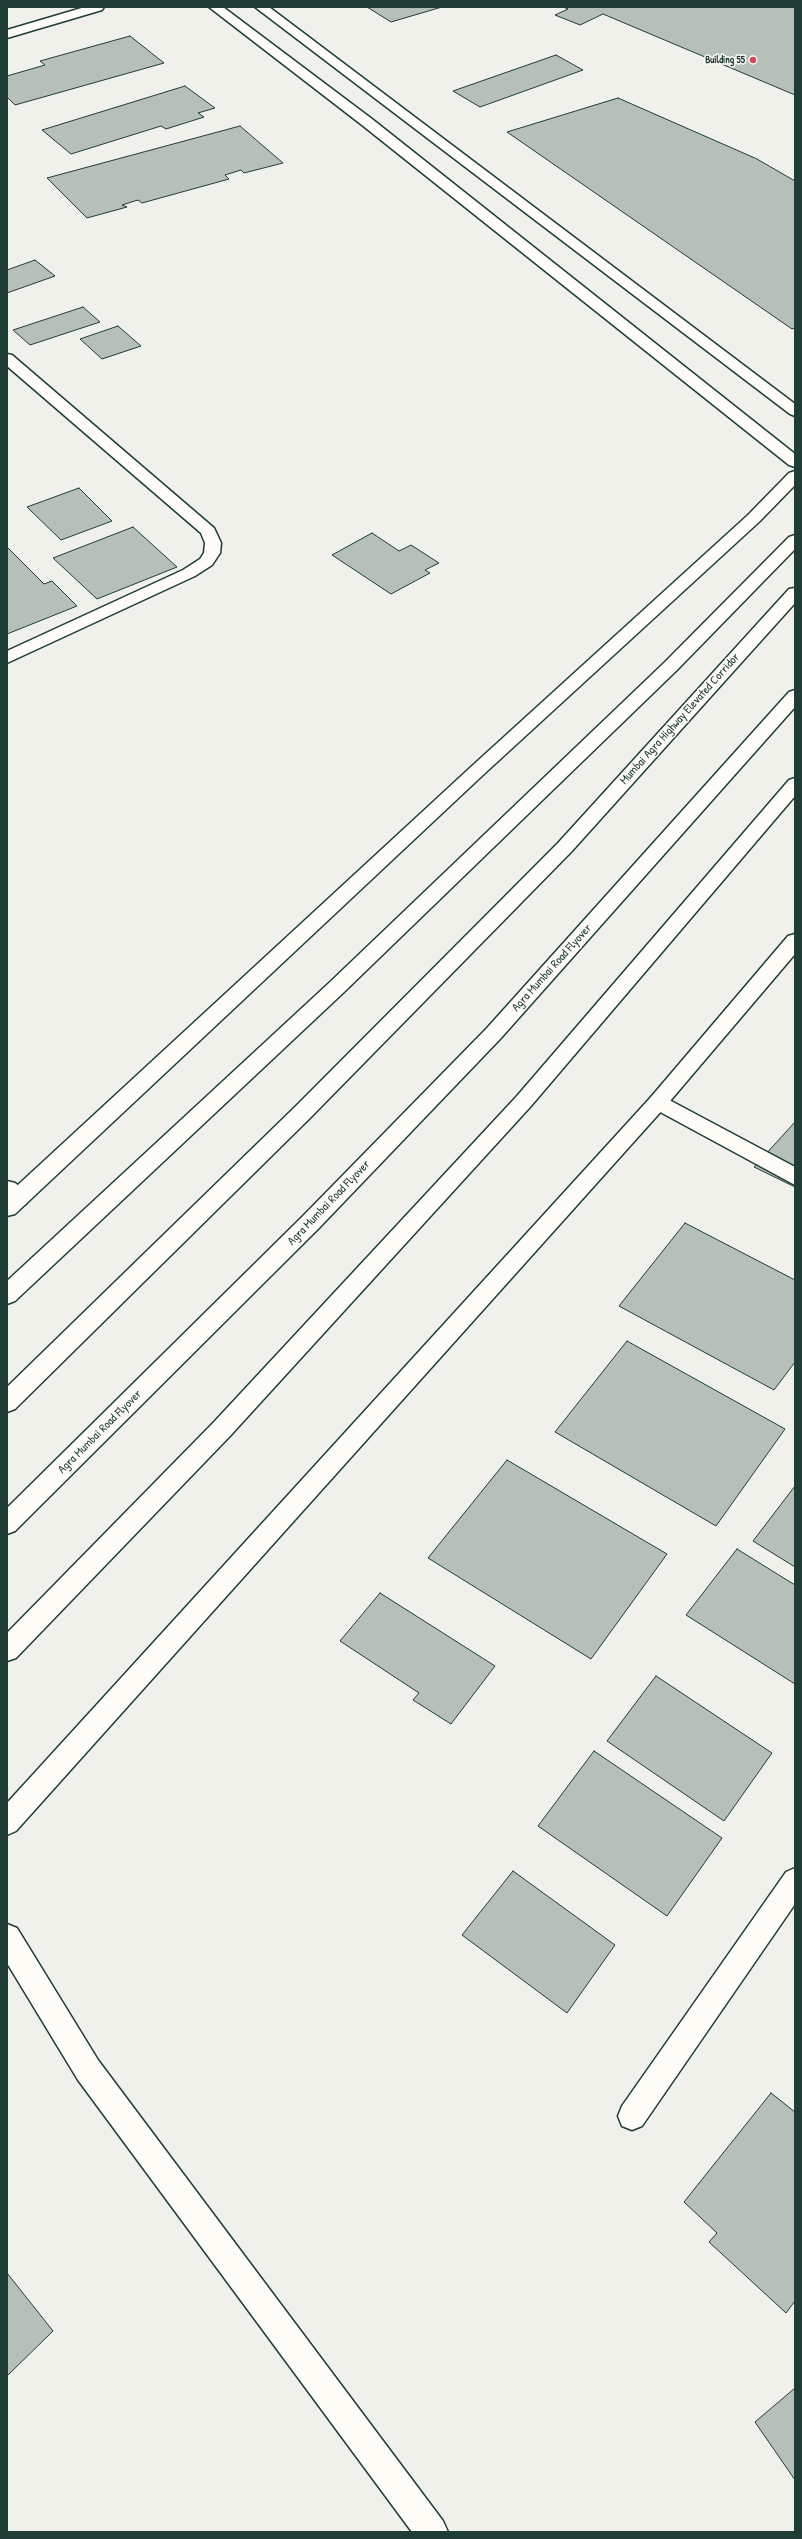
<!DOCTYPE html>
<style>
body{margin:0}
#map{position:relative;width:802px;height:2539px;overflow:hidden;background:#f0f1eb;font-family:"Patrick Hand",sans-serif}
canvas{display:block}
.frame{position:absolute;inset:0;border:8px solid #1f3d34;pointer-events:none}
</style>
<div id="map">
<canvas width="802" height="2539"></canvas>
<div class="frame"></div>
</div>
<script>
const context = document.querySelector('canvas').getContext('2d');
context.lineJoin = 'round';
function fill(path, color) {
  context.fillStyle = color;
  context.fill(path, 'evenodd');
}
function toPath(rows) {
  const path = new Path2D();
  for (const r of rows) {
    path.moveTo(r[0], r[1]);
    for (let i = 2; i < r.length; i += 2) path.lineTo(r[i], r[i + 1]);
  }
  return path;
}
function strokePath(path, color, width, dash) {
  context.strokeStyle = color;
  context.lineWidth = width;
  context.lineCap = dash ? 'butt' : 'round';
  context.setLineDash(dash || []);
  context.stroke(path);
}
function label(font, color, halo, rows, align = 'center') {
  context.font = font + ' "Patrick Hand",sans-serif';
  context.lineWidth = 3;
  context.setLineDash([]);
  context.textBaseline = 'middle';
  context.strokeStyle = halo;
  context.fillStyle = color;
  for (const [text, x, y, turn = 0] of rows) {
    context.save();
    context.translate(x, y);
    context.rotate((+turn || 0) * Math.PI / 180);
    context.textAlign = isNaN(turn) ? turn : align;
    if (halo) context.strokeText(text, 0, 0);
    context.fillText(text, 0, 0);
    context.restore();
  }
}
const building = toPath([
 [367,7,442,7,391,22,367,7],
 [563,7,795,7,795,95,603,14,580,25,555,15,568,9,563,7],
 [130,36,164,63,15,105,7,97,7,76,45,65,40,61,130,36],
 [556,55,583,70,480,107,453,91,556,55],
 [185,86,215,108,198,113,204,117,166,129,161,126,71,154,42,130,185,86],
 [618,98,757,159,795,181,795,328,792,329,507,132,618,98],
 [240,126,283,163,244,173,241,170,225,175,229,179,142,203,138,200,122,205,127,207,87,218,47,178,240,126],
 [35,260,55,276,7,293,7,270,35,260],
 [83,307,100,322,30,345,13,330,83,307],
 [118,326,141,346,102,359,80,339,118,326],
 [79,488,112,521,61,540,27,507,79,488],
 [133,527,177,567,97,599,53,558,133,527],
 [372,533,399,551,411,545,439,563,425,570,430,573,391,594,332,555,372,533],
 [7,547,44,584,52,581,77,606,7,634,7,547],
 [795,1122,795,1187,754,1167,795,1122],
 [685,1223,795,1280,795,1362,774,1390,619,1306,685,1223],
 [627,1341,785,1429,716,1526,555,1432,627,1341],
 [507,1460,667,1554,591,1659,428,1558,507,1460],
 [795,1486,795,1567,753,1541,795,1486],
 [737,1549,795,1585,795,1684,686,1615,737,1549],
 [380,1593,495,1666,451,1724,413,1700,419,1693,340,1641,380,1593],
 [656,1676,772,1753,724,1821,607,1741,656,1676],
 [594,1751,722,1838,667,1916,538,1826,594,1751],
 [513,1871,615,1945,567,2013,462,1935,513,1871],
 [771,2093,795,2112,795,2301,786,2313,709,2242,717,2233,684,2202,771,2093],
 [7,2273,53,2331,7,2376,7,2273],
 [795,2388,795,2480,755,2422,795,2388]
]);
fill(building, '#b6bfb8');
strokePath(building, '#1f3d34', 1);
const street = toPath([
 [85,7,104,7,102,10,7,38,7,30,85,7],
 [7,354,12,355,214,528,221,543,220,553,212,565,195,576,7,663,7,651,183,570,200,559,204,553,205,543,201,533,7,366,7,354],
 [658,1094,795,1167,795,1185,651,1107,648,1102,651,1097,658,1094],
 [7,1181,15,1183,26,1192,29,1198,26,1204,18,1206,7,1201,7,1181],
 [795,1868,795,1904,642,2126,632,2130,622,2126,618,2116,622,2106,786,1872,795,1868],
 [7,1924,17,1928,98,2060,443,2521,448,2532,412,2532,78,2080,7,1963,7,1924]
]);
const secondary = toPath([
 [795,471,795,485,760,521,484,774,15,1214,7,1216,7,1195,472,766,748,515,789,473,795,471],
 [795,934,795,954,665,1107,16,1831,7,1835,7,1803,651,1097,788,936,795,934]
]);
const primary = toPath([
 [209,7,223,7,372,119,795,454,795,467,789,465,362,125,209,7],
 [255,7,269,7,795,404,795,416,790,414,255,7],
 [795,535,795,549,677,670,343,993,15,1301,7,1304,7,1281,329,983,665,662,789,537,795,535],
 [795,778,795,796,531,1106,230,1436,16,1658,7,1661,7,1633,214,1422,517,1096,789,780,795,778]
]);
const highway = toPath([
 [795,588,795,603,572,851,310,1118,15,1409,7,1412,7,1387,296,1106,558,843,789,589,795,588],
 [795,690,795,707,501,1038,319,1228,15,1531,7,1534,7,1508,303,1216,487,1028,789,692,795,690]
]);
strokePath(street, '#1f3d34', 3);
strokePath(secondary, '#1f3d34', 3);
strokePath(primary, '#1f3d34', 3);
strokePath(highway, '#1f3d34', 3);
fill(street, '#fdfcf7');
fill(secondary, '#fdfcf7');
fill(primary, '#fdfcf7');
fill(highway, '#fdfcf7');
for (const [x, y, r, color] of [
 [753,60,4,"#d1495b"]
]) {
  const dot = new Path2D();
  dot.arc(x, y, r, 0, 2 * Math.PI);
  context.fillStyle = color;
  context.fill(dot);
  strokePath(dot, '#fdfcf7', 1.5);
}
label('bold 10px', '#1f3d34', '#fdfcf7', [
 ["Building 55",745,60]
], 'right');
label('12px', '#1f3d34', '#fdfcf7', [
 ["Mumbai Agra Highway Elevated Corridor",680,719,-48],
 ["Agra Mumbai Road Flyover",552,968,-48],
 ["Agra Mumbai Road Flyover",329,1203,-46],
 ["Agra Mumbai Road Flyover",100,1432,-45]
]);
</script>
